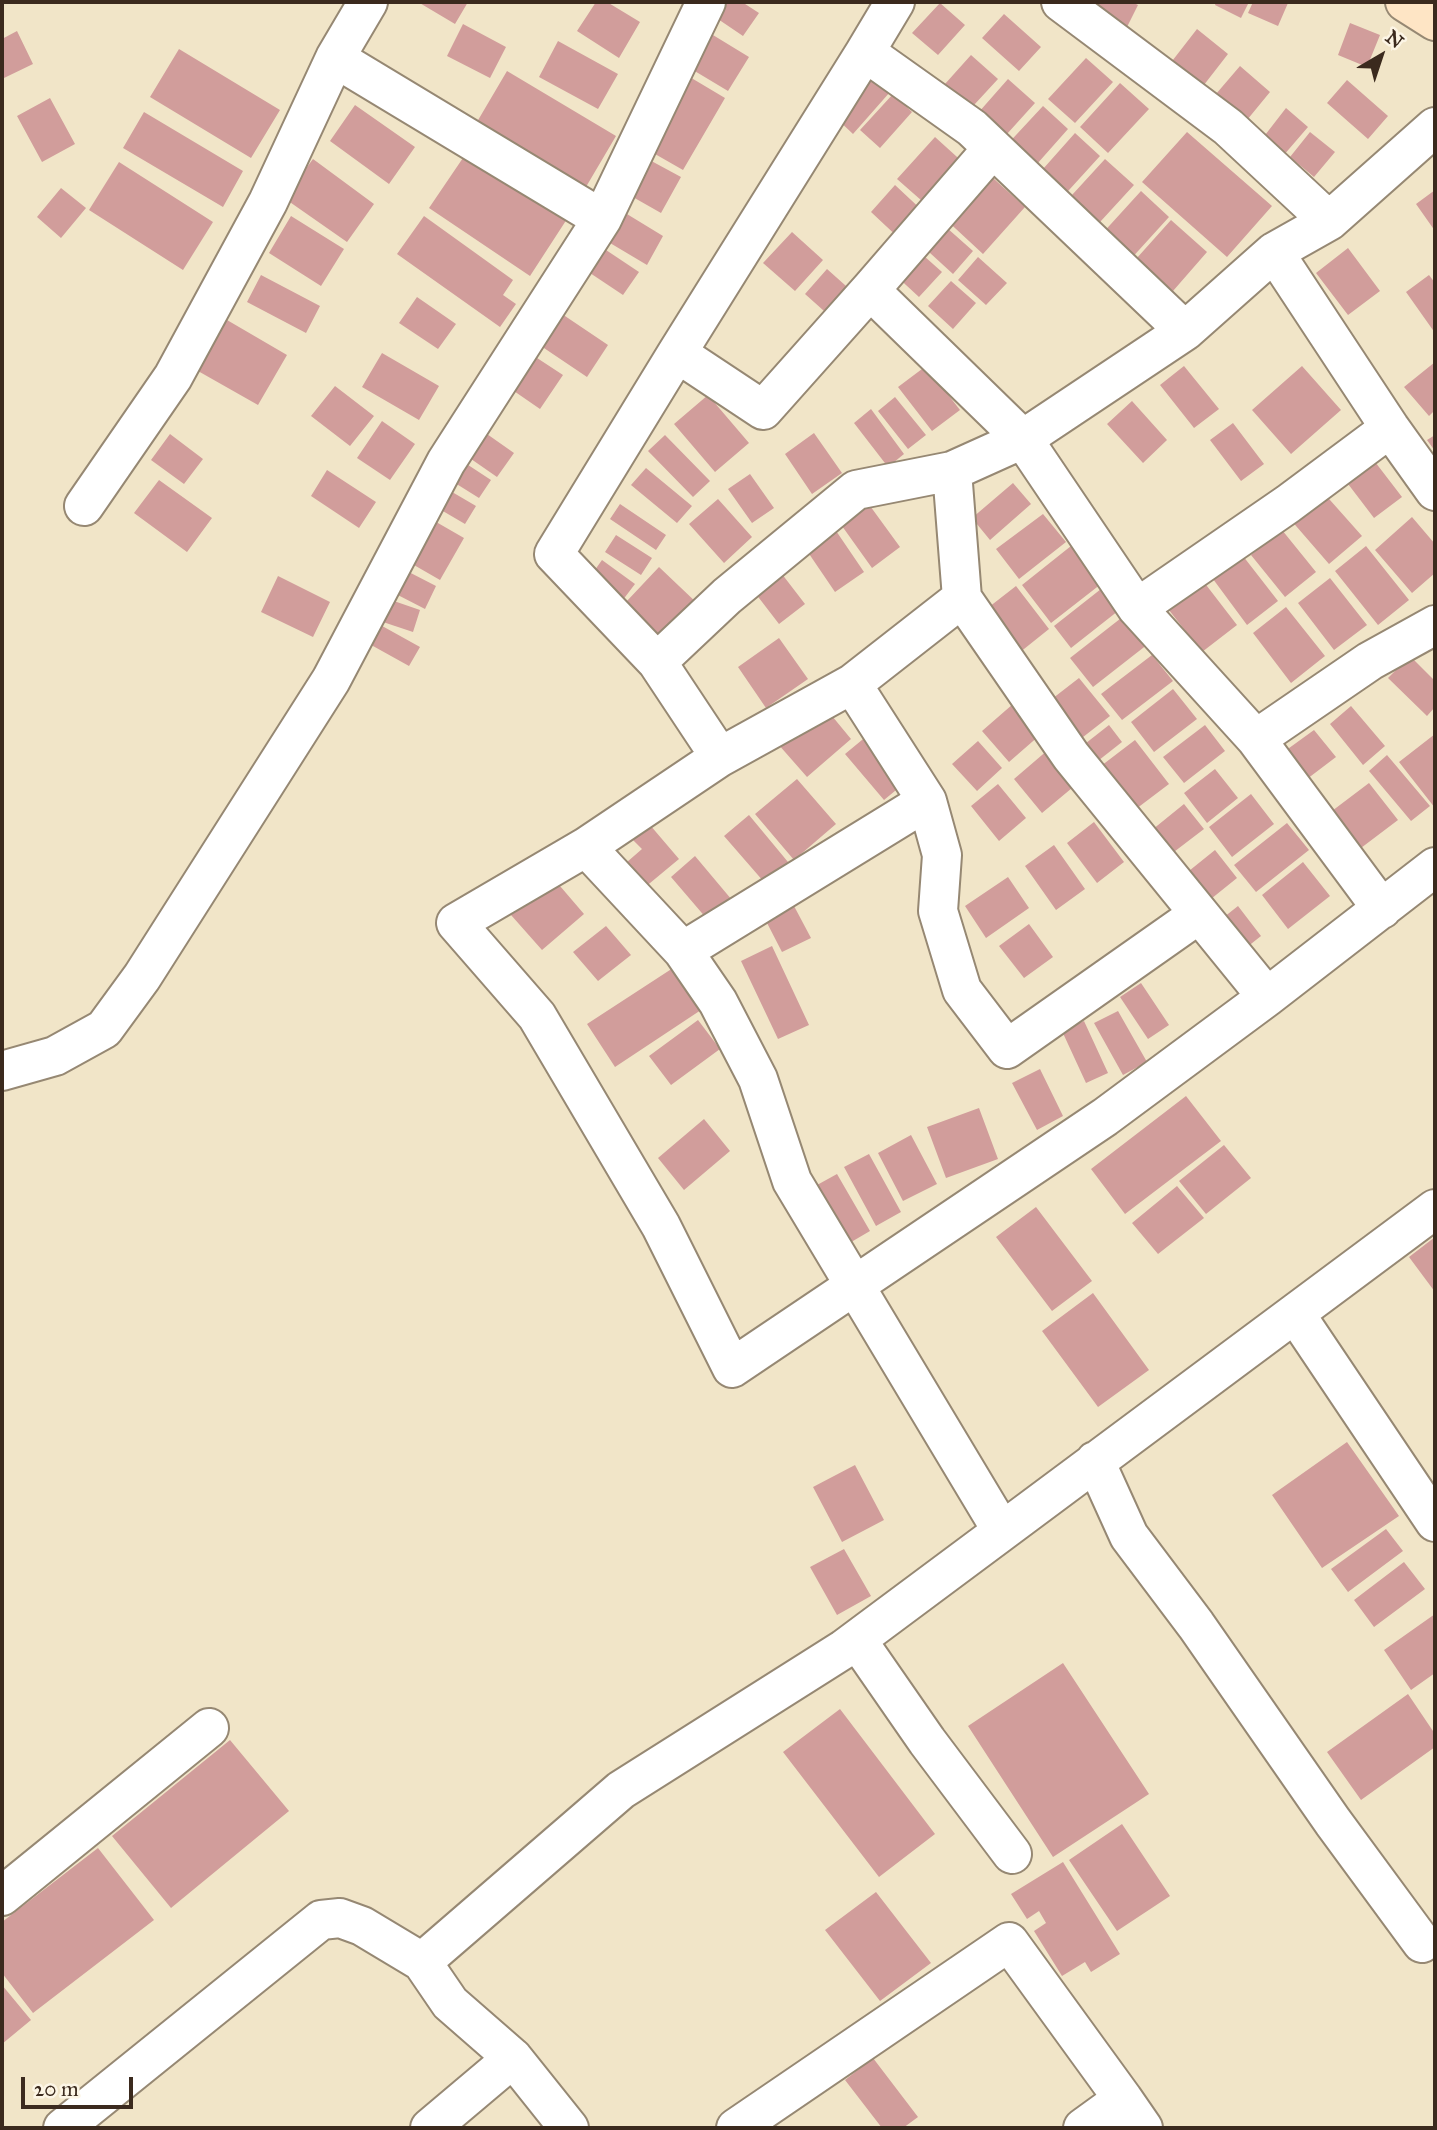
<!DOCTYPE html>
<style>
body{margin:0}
#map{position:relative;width:1437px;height:2130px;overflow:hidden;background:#f1e5c8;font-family:"IM FELL Great Primer",serif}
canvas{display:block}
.frame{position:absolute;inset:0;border:4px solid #3b2a1e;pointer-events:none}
.north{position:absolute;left:1346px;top:21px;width:70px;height:70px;-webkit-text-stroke:5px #fcf5e5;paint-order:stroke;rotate:39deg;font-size:19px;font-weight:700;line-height:28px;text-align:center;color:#3b2a1e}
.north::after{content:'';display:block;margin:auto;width:24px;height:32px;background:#3b2a1e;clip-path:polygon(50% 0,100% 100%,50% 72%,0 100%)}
.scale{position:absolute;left:21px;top:2077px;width:112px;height:32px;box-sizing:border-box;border:4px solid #3b2a1e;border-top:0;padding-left:9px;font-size:21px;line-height:24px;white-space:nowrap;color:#3b2a1e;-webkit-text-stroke:5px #fcf5e5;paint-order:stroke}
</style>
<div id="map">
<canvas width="1437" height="2130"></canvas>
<div class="frame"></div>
<div class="north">N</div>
<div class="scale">20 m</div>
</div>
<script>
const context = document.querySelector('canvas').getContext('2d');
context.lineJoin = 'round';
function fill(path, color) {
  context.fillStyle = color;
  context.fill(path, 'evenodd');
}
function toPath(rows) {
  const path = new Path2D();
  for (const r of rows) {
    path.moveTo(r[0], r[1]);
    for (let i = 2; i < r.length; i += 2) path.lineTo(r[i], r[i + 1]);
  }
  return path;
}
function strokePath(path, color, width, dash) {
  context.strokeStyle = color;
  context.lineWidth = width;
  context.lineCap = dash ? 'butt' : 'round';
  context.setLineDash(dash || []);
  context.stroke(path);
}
fill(toPath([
 [418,2,468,2,455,24],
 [596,2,607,2,640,22,619,58,577,31],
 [721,2,742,2,759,13,743,36,712,15],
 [1062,2,1132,2,1138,5,1124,33],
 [1216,2,1249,2,1241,18,1215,5],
 [1253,2,1284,2,1288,3,1278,26,1248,13],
 [940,3,965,25,938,55,912,33],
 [1004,14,1041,47,1019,71,982,38],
 [1350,23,1380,35,1367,67,1338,55],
 [463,24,506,47,490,78,447,56],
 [1197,29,1228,54,1200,90,1169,65],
 [17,31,33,64,4,78,2,73,2,39],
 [708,32,749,57,728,91,688,67],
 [558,41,618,74,598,109,539,77],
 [179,49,280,110,251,158,150,97],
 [971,55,998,79,962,118,936,94],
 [1086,58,1113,82,1075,123,1048,99],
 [1240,66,1270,92,1247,120,1216,94],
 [507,71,616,136,583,192,474,127],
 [683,73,725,98,683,170,641,146],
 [872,76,890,92,853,134,835,117],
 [1008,79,1035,103,997,145,971,121],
 [1347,80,1388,116,1368,139,1327,103],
 [1120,83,1149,109,1108,153,1080,127],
 [893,94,912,112,880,148,860,130],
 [50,98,75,144,42,162,17,116],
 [355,105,415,147,389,184,330,141],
 [1043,106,1068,129,1029,173,1003,149],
 [1286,108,1308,127,1283,156,1262,139],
 [144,112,243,171,223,207,123,148],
 [1187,132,1272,206,1227,257,1142,182],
 [1310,132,1335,152,1314,177,1290,157],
 [1075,133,1100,156,1059,201,1035,178],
 [935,137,967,166,930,208,897,179],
 [467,152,567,219,530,276,429,208],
 [644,157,681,177,661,213,624,192],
 [313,159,374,204,347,242,284,198],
 [1105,159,1134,185,1089,234,1061,207],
 [119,162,213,222,183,270,89,210],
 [983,169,1025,207,983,254,942,216],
 [895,185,926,214,902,241,871,212],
 [61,188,86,208,61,238,37,217],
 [1435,190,1435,231,1416,204],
 [1141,191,1169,217,1129,261,1100,236],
 [622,211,663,236,647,265,605,240],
 [291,216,344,249,321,286,269,253],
 [424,216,513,280,503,295,516,304,500,327,397,254],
 [938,220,973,251,953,274,918,242],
 [1171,220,1207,252,1173,291,1136,259],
 [792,232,823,260,795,291,763,263],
 [603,248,639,272,623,295,587,271],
 [915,248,942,272,919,297,893,273],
 [1348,248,1380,291,1348,315,1316,273],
 [978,257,1007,283,986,305,958,280],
 [827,269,855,294,833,319,805,294],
 [261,275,320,306,306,333,247,302],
 [1429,275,1435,283,1435,333,1406,292],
 [951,281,976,303,953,329,928,306],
 [417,297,456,324,438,349,399,323],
 [562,314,608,345,587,377,541,346],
 [227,320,287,355,258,405,198,371],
 [382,353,439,386,419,420,362,387],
 [534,356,563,375,540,409,511,389],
 [1435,362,1435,410,1429,416,1404,387],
 [926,366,960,410,932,431,898,387],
 [1184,366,1219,409,1194,428,1160,385],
 [1302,366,1341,410,1291,454,1252,410],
 [335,386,374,416,350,446,311,416],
 [708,395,749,443,715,472,674,424],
 [895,397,926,435,908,449,878,411],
 [1132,401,1167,440,1143,463,1107,424],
 [871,409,904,454,888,467,854,423],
 [382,421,415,444,390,480,357,458],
 [1233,423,1264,464,1241,481,1210,440],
 [477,427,514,453,497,477,461,452],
 [814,433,842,473,812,494,785,454],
 [170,434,203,459,184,484,151,460],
 [665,435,710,481,693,497,648,451],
 [1435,435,1435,451,1427,440],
 [1369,454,1402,497,1374,518,1342,476],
 [459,459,491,480,479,498,447,478],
 [646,468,692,506,677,523,631,485],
 [327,470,376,502,359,528,311,496],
 [750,474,774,508,752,523,728,489],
 [159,480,212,518,187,552,134,513],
 [1013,483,1031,504,990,540,972,518],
 [447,489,476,506,465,524,436,507],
 [1322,491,1362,536,1329,564,1290,519],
 [718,499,752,537,724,563,689,524],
 [865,499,900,547,872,568,837,519],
 [620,504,666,535,656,550,610,519],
 [1043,514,1066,542,1019,579,996,549],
 [1412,517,1435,544,1435,573,1412,593,1375,550],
 [431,519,464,538,440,580,407,561],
 [830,522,864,572,835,592,801,542],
 [1282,530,1316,572,1285,597,1251,555],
 [616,535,652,558,641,575,605,552],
 [1071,546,1101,584,1051,623,1022,585],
 [1366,546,1409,600,1378,625,1335,571],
 [1243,556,1278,601,1247,625,1213,579],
 [602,560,635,584,619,605,587,581],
 [775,565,805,604,779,624,749,585],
 [659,567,699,605,665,640,626,602],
 [403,569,436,586,425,609,392,592],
 [278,576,330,602,313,637,261,612],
 [1200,577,1237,625,1202,652,1165,605],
 [1330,578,1367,625,1334,650,1298,603],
 [1016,586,1049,629,1014,657,980,614],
 [1101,589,1118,611,1071,648,1054,626],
 [391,600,420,610,413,632,383,622],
 [1286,607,1325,656,1291,683,1253,633],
 [1125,615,1148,644,1093,687,1070,658],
 [375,622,420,647,409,666,364,641],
 [779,638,808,679,766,708,738,667],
 [1152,655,1173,681,1122,720,1101,694],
 [1410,656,1435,681,1435,707,1427,716,1388,678],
 [1079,678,1110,716,1078,741,1048,702],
 [1173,689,1197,719,1154,752,1131,722],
 [1013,704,1040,735,1009,762,982,731],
 [823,705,851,739,807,777,778,744],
 [1351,706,1385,746,1363,765,1330,724],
 [1109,725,1122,742,1094,764,1081,747],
 [1205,725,1225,751,1184,783,1163,757],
 [1314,730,1336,757,1307,779,1285,751],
 [1435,734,1435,808,1399,762],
 [868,735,907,781,884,800,845,754],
 [1135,740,1169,784,1132,812,1097,769],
 [978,741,1002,768,977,791,952,764],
 [1049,749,1078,783,1042,813,1014,779],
 [1387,755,1430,806,1411,821,1369,771],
 [1215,769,1238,798,1207,823,1184,793],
 [797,779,836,824,794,860,755,814],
 [1369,783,1398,820,1357,851,1328,814],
 [998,784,1026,818,999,841,971,806],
 [1251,794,1274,824,1232,857,1209,827],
 [1184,804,1204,829,1166,858,1147,834],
 [749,815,788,862,764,882,724,836],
 [1094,822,1124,862,1097,883,1067,843],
 [1287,823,1309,850,1256,892,1234,865],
 [650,825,679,859,638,893,619,869,642,849,633,840],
 [1054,845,1085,889,1056,910,1025,866],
 [1215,850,1237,878,1201,907,1179,879],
 [695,856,737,906,713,926,671,877],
 [1303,862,1330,896,1288,929,1262,895],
 [1008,877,1029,908,986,938,965,906],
 [554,879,584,914,542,950,511,915],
 [794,906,811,938,782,952,766,921],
 [1238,906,1261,936,1237,955,1214,925],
 [1029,924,1053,957,1024,978,999,946],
 [606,926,631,955,598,981,573,952],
 [772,946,809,1025,778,1039,741,961],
 [673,968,701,1010,615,1067,587,1024],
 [1141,983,1169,1025,1148,1039,1120,997],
 [1118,1011,1147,1062,1123,1075,1094,1023],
 [698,1020,720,1049,671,1085,649,1056],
 [1084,1021,1108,1073,1086,1083,1062,1031],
 [1040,1069,1063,1116,1037,1130,1012,1083],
 [1186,1096,1221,1141,1125,1214,1091,1169],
 [979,1108,998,1159,946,1178,927,1127],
 [704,1119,730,1151,684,1190,658,1158],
 [911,1135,937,1184,903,1201,878,1153],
 [1224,1145,1251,1178,1206,1214,1179,1181],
 [869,1154,901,1212,876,1226,844,1167],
 [837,1174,870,1231,841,1248,808,1190],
 [1177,1186,1204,1218,1158,1254,1132,1223],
 [1036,1207,1092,1281,1052,1311,996,1237],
 [1435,1237,1435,1292,1409,1257],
 [1093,1293,1149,1370,1098,1407,1042,1331],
 [1347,1442,1399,1516,1322,1568,1272,1495],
 [855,1465,884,1520,842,1542,813,1487],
 [1386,1529,1403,1551,1348,1592,1331,1569],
 [844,1549,871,1596,837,1615,810,1567],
 [1404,1562,1425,1589,1374,1627,1354,1600],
 [1435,1614,1435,1673,1411,1690,1384,1650],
 [1063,1663,1149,1794,1053,1857,968,1726],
 [1408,1694,1435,1734,1435,1747,1361,1800,1327,1752],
 [840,1709,935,1834,879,1877,783,1752],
 [230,1740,289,1811,171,1908,112,1836],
 [1122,1824,1170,1896,1117,1931,1069,1860],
 [98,1848,154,1920,33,2013,2,1973,2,1922],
 [1063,1862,1120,1954,1091,1972,1085,1962,1062,1976,1034,1931,1046,1923,1039,1911,1027,1919,1011,1894],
 [876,1892,931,1963,880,2001,825,1930],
 [2,1985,31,2020,2,2044],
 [873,2058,918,2117,903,2128,882,2128,845,2080]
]), '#d19d9b');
const minor = toPath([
 [895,2,865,52,972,128,1185,331,1023,439,1137,608,1256,739,1382,909],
 [1061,2,1228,127,1329,221,1274,252,1390,428,1435,491],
 [335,58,602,219],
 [993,148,870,290,1023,439,952,471,962,598,1071,756,1267,997],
 [1329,221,1435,127],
 [1185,331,1274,252],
 [677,353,763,410,870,290],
 [84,506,173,377,268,202,335,58,368,2],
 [962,598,852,684,927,801,683,951,718,1002,758,1079,792,1181,1002,1531],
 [1137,608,1288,504,1390,428],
 [657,662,554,554,677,353,865,52],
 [1256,739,1370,661,1435,625],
 [720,757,657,662,727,596,856,490,952,471],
 [927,801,942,855,938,911,962,990,1007,1049,1199,914],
 [586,847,456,923,537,1016,661,1226,732,1368,1105,1117,1267,997,1435,867],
 [683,951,586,847,720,757,852,684],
 [2,1071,55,1056,104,1029,142,977,331,680,446,462,602,219,706,2],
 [1296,1315,1435,1522],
 [1095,1461,1129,1536,1196,1625,1333,1822,1422,1943],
 [857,1640,927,1741,1012,1854],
 [2,1896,209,1728],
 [1123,2099,1143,2128],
 [63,2128,321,1920,340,1918,362,1926,422,1962],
 [430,2128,513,2058],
 [569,2128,513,2058,450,2003,422,1962,621,1790,844,1649,1435,1209],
 [736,2128,1009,1942,1123,2099,1083,2128]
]);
const secondary = toPath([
 [1405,2,1435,21]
]);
strokePath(minor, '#968873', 42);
strokePath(secondary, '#968873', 42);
strokePath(minor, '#fff', 38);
strokePath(secondary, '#fee5c5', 38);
</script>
